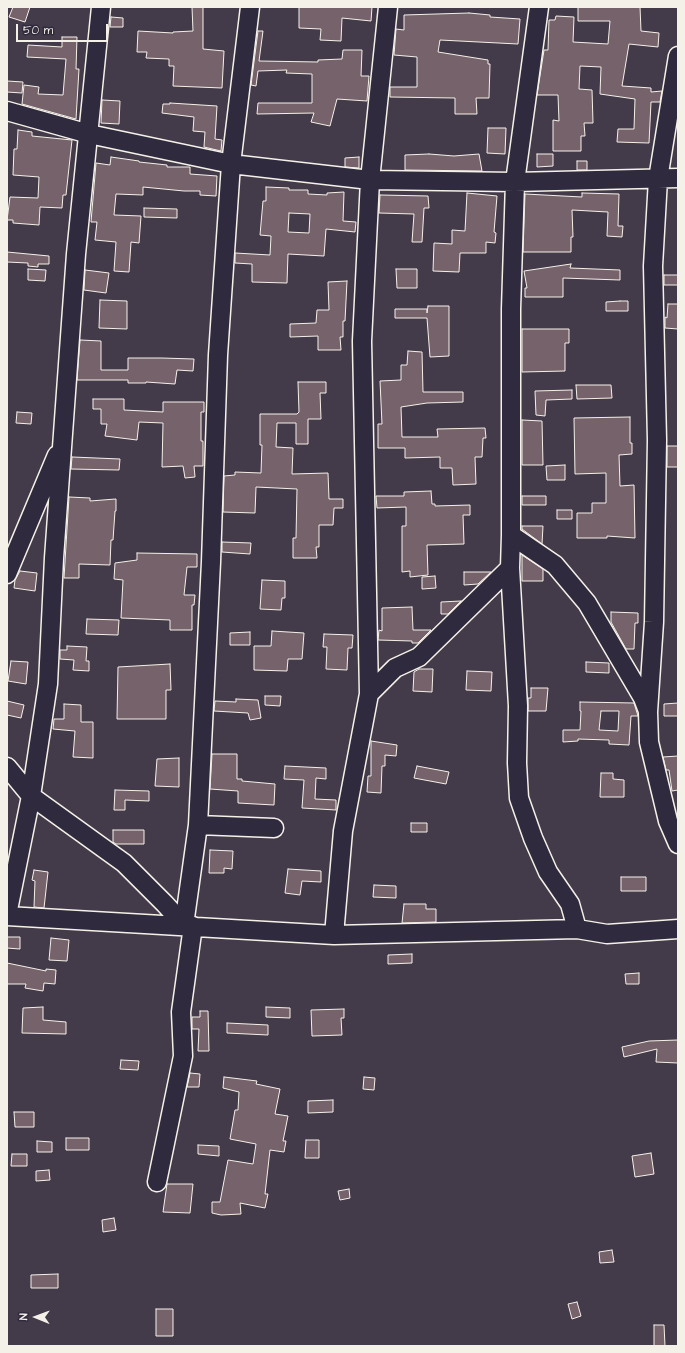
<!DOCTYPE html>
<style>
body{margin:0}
#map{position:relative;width:685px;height:1353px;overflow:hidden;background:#443b4a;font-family:"Architects Daughter",sans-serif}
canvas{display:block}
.frame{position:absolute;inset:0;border:8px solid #f4f1e8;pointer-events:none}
.north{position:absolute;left:16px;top:1297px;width:40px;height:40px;-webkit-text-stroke:3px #2f2a3d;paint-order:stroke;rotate:271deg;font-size:11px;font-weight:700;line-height:16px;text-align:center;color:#f4f1e8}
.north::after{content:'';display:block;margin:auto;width:14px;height:18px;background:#f4f1e8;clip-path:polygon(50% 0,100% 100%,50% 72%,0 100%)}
.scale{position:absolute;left:16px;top:24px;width:92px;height:18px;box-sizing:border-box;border:2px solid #f4f1e8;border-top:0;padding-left:5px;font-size:12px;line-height:14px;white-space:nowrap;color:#f4f1e8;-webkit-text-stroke:3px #2f2a3d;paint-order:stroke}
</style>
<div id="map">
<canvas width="685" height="1353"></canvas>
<div class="frame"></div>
<div class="north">N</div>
<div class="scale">50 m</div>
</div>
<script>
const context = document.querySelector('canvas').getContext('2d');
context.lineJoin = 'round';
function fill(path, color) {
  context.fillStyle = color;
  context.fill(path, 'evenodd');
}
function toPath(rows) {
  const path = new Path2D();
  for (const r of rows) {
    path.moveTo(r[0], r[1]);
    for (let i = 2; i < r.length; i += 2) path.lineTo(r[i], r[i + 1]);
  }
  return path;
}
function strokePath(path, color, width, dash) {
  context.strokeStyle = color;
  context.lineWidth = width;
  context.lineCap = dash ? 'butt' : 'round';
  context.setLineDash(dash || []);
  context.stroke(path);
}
const building = toPath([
 [13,7,30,7,25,22,9,17,13,7],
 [192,7,203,7,203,49,224,51,222,88,173,86,174,66,169,66,169,59,146,58,147,52,137,52,138,31,173,33,173,32,193,31,192,7],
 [299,7,372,7,371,21,342,18,341,41,320,40,321,29,299,28,299,7],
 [578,7,640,7,641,31,659,33,658,47,629,44,622,86,651,88,651,92,662,91,660,102,651,102,649,143,617,142,618,129,634,129,635,99,600,94,601,67,580,66,579,89,592,90,593,123,584,123,585,136,581,136,581,151,553,151,553,120,559,121,558,95,537,95,544,50,548,50,549,20,555,20,556,16,574,17,573,42,608,44,610,21,578,21,578,7],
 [469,13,490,15,490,17,520,19,518,44,440,40,438,52,488,60,488,64,490,64,489,98,476,98,477,114,455,114,455,98,390,97,390,87,417,87,417,57,394,55,396,29,404,30,404,15,469,13],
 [111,17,123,18,123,27,110,27,111,17],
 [258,31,263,31,259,61,318,62,318,60,342,59,343,50,362,50,361,76,369,76,367,101,337,99,330,126,311,122,314,113,257,114,258,103,312,103,312,74,286,73,287,70,258,71,256,86,251,85,258,31],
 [62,37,77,37,76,69,79,69,76,119,22,104,24,85,39,87,38,94,63,95,66,59,27,57,28,45,62,47,62,37],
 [7,81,23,82,22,93,7,92,7,81],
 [102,100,120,101,119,124,101,123,102,100],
 [170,103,217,106,215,139,222,140,221,151,204,147,205,132,193,131,194,117,162,113,163,104,170,104,170,103],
 [488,128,506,128,505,154,487,153,488,128],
 [18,130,32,132,32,136,72,140,66,195,63,195,62,208,40,207,39,225,13,223,13,220,7,220,10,197,38,198,39,177,13,175,14,149,17,149,18,130],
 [429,154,454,156,479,154,482,171,405,170,405,155,429,154],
 [537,154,553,154,553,166,537,167,537,154],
 [111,157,139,161,139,162,167,165,167,167,190,167,190,174,217,176,216,196,200,195,200,191,184,191,143,187,143,195,116,194,114,215,141,216,139,243,131,242,129,272,114,271,116,242,95,240,97,222,91,222,96,163,110,165,111,157],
 [359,157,359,168,345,167,345,158,359,157],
 [577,161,587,161,587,170,577,170,577,161],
 [266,187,289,188,289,190,308,190,308,194,327,195,327,193,344,192,343,221,356,222,355,232,326,229,324,256,288,254,287,283,252,282,252,264,235,263,235,253,270,255,271,236,260,235,263,201,266,201,266,187],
 [289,213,310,214,309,233,288,232,289,213],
 [467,193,497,196,494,232,496,233,495,243,486,242,486,253,460,253,459,272,433,271,434,243,452,244,452,230,465,231,467,193],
 [582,193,619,194,618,226,623,226,622,237,607,236,608,212,572,210,573,237,571,237,571,252,523,252,525,194,582,197,582,193],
 [380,195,428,196,429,208,424,208,422,242,412,242,414,214,379,213,380,195],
 [144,208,177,209,177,218,144,217,144,208],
 [7,252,49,256,49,264,38,264,38,267,28,266,28,263,7,262,7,252],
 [571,264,570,268,620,270,620,280,563,278,563,297,525,297,525,288,527,288,524,271,571,264],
 [28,269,46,270,45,281,28,280,28,269],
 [396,269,417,269,417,288,397,288,396,269],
 [85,270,109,273,106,293,84,290,85,270],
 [664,275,678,275,678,285,664,285,664,275],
 [347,281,345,321,343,321,343,337,340,337,341,350,318,350,318,336,290,337,290,324,316,323,317,310,329,310,328,282,347,281],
 [100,300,127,301,127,329,99,328,100,300],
 [620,301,628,301,628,311,606,311,606,302,620,301],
 [668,304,678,304,678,329,665,328,665,317,667,318,668,304],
 [428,306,449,306,449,356,430,357,427,318,395,318,395,309,427,309,427,313,428,306],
 [522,329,569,329,569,343,565,343,565,371,522,372,522,329],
 [80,340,101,341,101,370,128,370,128,358,162,358,194,359,193,371,177,370,175,384,146,382,146,383,128,383,128,380,77,380,80,340],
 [408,351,422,352,423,392,463,392,463,402,427,403,401,407,402,437,438,437,437,429,485,428,486,438,483,438,482,457,475,457,476,484,453,485,452,468,440,468,440,457,405,458,405,448,378,448,378,424,382,424,380,381,401,380,401,365,407,365,408,351],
 [298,382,326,382,326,393,320,393,321,419,308,419,308,444,296,444,296,423,277,423,276,447,293,448,292,474,328,473,329,499,343,499,343,508,334,508,333,525,319,525,319,547,316,547,317,558,293,558,293,538,296,538,297,489,256,487,255,513,223,512,224,476,235,475,235,472,261,473,262,445,260,445,260,414,297,414,299,412,298,382],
 [576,385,611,385,612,398,577,399,576,385],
 [572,390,572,399,546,400,545,416,536,415,535,391,572,390],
 [93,399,124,399,124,410,163,412,163,402,204,402,204,412,201,412,201,441,203,441,203,466,194,466,195,477,185,478,183,466,162,467,163,423,139,422,137,440,105,436,107,424,101,424,101,409,93,409,93,399],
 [17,412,32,413,31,424,16,423,17,412],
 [630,417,630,443,632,443,632,454,619,455,620,486,634,485,635,538,607,536,607,538,577,538,577,513,592,513,592,503,606,503,606,473,575,474,574,418,630,417],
 [522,420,542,421,543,465,522,465,522,420],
 [667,446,678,446,678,467,667,467,667,446],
 [72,457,120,459,119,470,71,469,72,457],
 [565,465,565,480,547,480,546,466,565,465],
 [431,491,432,504,435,504,435,506,470,505,470,515,463,515,464,544,427,545,428,575,410,577,410,571,402,572,402,526,406,526,406,507,377,508,376,496,404,496,404,492,431,491],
 [522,496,546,496,546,505,522,505,522,496],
 [69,497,90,498,90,501,116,499,116,511,115,511,113,540,111,540,110,565,79,564,79,578,64,578,69,497],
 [557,510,572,510,572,519,557,519,557,510],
 [522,526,543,526,542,544,522,529,522,526],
 [222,542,251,543,250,554,222,552,222,542],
 [137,553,197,554,197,567,187,567,184,595,195,595,194,605,192,605,192,630,170,630,170,620,121,618,123,580,114,579,115,563,137,560,137,553],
 [522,555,543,569,543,581,522,581,522,555],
 [20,571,37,573,35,591,14,588,15,580,20,571],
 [464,572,491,572,478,584,464,585,464,572],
 [435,576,436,588,422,589,422,577,435,576],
 [262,580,285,581,285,598,282,598,281,610,260,609,262,580],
 [461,601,448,614,441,614,441,602,461,601],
 [412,607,413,630,431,630,418,643,412,643,412,641,378,640,379,630,382,631,382,608,412,607],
 [611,612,638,613,638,623,635,623,634,649,626,649,611,622,611,612],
 [87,619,119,620,118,635,86,634,87,619],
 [272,631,304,633,302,659,288,659,287,671,254,670,254,646,271,646,272,631],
 [250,632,250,645,230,645,230,633,250,632],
 [324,634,353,635,352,648,348,648,347,670,326,669,327,647,323,647,324,634],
 [67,646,87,647,86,661,89,661,89,671,73,670,74,660,60,659,60,650,67,650,67,646],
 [11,661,28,662,26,684,8,681,11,661],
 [586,662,609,663,609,673,586,672,586,662],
 [170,664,171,690,166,690,166,719,117,719,118,667,170,664],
 [419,669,433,669,432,692,413,691,414,672,419,669],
 [467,671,492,672,491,691,466,690,467,671],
 [531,688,548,688,546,711,528,711,528,698,531,698,531,688],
 [265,696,281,696,280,706,265,705,265,696],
 [236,699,258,700,261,718,250,720,248,713,214,711,215,701,236,702,236,699],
 [7,701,24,705,21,718,7,715,7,701],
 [580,702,634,703,638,716,631,716,629,745,609,744,609,740,578,739,578,741,563,742,563,730,580,730,581,711,580,711,580,702],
 [601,711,619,711,618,731,599,730,601,711],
 [678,703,678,716,664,716,664,704,678,703],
 [64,704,81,705,81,722,93,722,93,758,73,757,75,731,53,729,54,719,64,719,64,704],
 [371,741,397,745,396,756,385,755,385,766,382,766,381,793,367,792,368,776,371,776,371,741],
 [212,754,237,754,237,779,242,779,242,781,275,784,274,805,238,803,238,791,210,789,212,754],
 [678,756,678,790,672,791,669,770,666,770,663,757,678,756],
 [179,758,179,787,155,786,157,759,179,758],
 [285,766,326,768,326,779,316,778,315,799,336,800,336,810,302,808,304,780,284,779,285,766],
 [417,766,449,772,446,784,414,778,417,766],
 [601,773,613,773,613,779,624,780,624,797,600,797,601,773],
 [115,790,149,791,149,801,125,800,125,810,114,810,115,790],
 [411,823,427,823,427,832,411,832,411,823],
 [113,830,144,830,144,844,116,844,113,842,113,830],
 [210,850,233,851,232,869,224,868,224,873,209,873,210,850],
 [288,869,321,871,321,882,302,881,300,895,285,893,288,869],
 [34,870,48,872,44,908,34,907,35,881,32,880,34,870],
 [621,877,646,877,646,891,621,891,621,877],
 [374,885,396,886,396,898,373,897,374,885],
 [404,904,426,904,426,909,436,909,436,922,402,923,404,904],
 [7,937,20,937,20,949,7,948,7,937],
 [51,938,69,940,67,961,49,960,51,938],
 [412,954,412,963,388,964,388,955,412,954],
 [7,963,46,971,46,969,56,970,55,984,44,983,43,991,25,988,26,984,7,984,7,963],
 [639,973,639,984,626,984,625,974,639,973],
 [43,1007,43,1020,66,1022,66,1034,22,1033,23,1008,43,1007],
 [266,1007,290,1008,290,1018,266,1017,266,1007],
 [344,1009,344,1018,341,1018,342,1035,312,1036,311,1010,344,1009],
 [200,1011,208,1011,209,1051,198,1051,199,1029,192,1029,192,1017,200,1017,200,1011],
 [227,1023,268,1025,268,1035,227,1033,227,1023],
 [678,1040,678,1063,656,1062,657,1049,624,1057,622,1047,649,1041,678,1040],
 [121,1060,139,1061,138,1070,120,1069,121,1060],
 [190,1073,200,1074,199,1087,187,1087,190,1073],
 [224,1077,257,1081,256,1084,280,1089,275,1114,288,1116,283,1141,286,1141,284,1152,270,1150,265,1194,268,1194,265,1208,240,1203,241,1214,221,1215,212,1213,212,1202,220,1202,228,1160,253,1164,256,1144,230,1139,235,1110,238,1110,239,1092,223,1088,224,1077],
 [364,1077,375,1078,374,1090,363,1089,364,1077],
 [333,1100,333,1112,308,1113,308,1101,333,1100],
 [14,1112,34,1112,34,1127,15,1127,14,1112],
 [66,1138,89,1138,89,1150,66,1150,66,1138],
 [306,1140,319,1140,319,1158,305,1158,306,1140],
 [37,1141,52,1142,52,1152,37,1152,37,1141],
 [198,1145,219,1146,219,1156,198,1154,198,1145],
 [651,1153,654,1174,635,1177,632,1156,651,1153],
 [12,1154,27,1154,27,1166,11,1166,12,1154],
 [49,1170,50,1180,36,1181,36,1171,49,1170],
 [167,1184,193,1184,190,1213,163,1212,167,1184],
 [349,1189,350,1198,340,1200,338,1191,349,1189],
 [114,1218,116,1230,103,1232,102,1220,114,1218],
 [612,1250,614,1262,600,1263,599,1252,612,1250],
 [58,1274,58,1288,31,1288,31,1275,58,1274],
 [577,1302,581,1316,572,1319,568,1304,577,1302],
 [156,1309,173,1309,173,1336,156,1336,156,1309],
 [654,1325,664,1325,665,1346,654,1346,654,1325]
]);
fill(building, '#76626a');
strokePath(building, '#f4f1e8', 1);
const minor = toPath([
 [539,7,515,182,511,309,511,535,510,568,518,706,517,763,519,798,533,838,548,872,570,904,577,929],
 [678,56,658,179,653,266,657,440,654,622,648,712,649,742,668,821,678,844],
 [7,111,89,134,231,164,370,180,515,182,678,178],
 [511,535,555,565,587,603,643,698,648,711],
 [7,574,57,455],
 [369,694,395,668,419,657,510,568],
 [7,767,31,796,124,863,165,904,184,925],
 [198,825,274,828],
 [7,915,31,796,48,684,54,558,76,254,101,7],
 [7,916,334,935,577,929,607,934,678,929],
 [184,925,198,825,211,562,218,355,231,164,250,7],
 [334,935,343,831,369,694,362,341,370,180,388,7],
 [157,1182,183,1056,181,1012,193,926]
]);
strokePath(minor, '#f4f1e8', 21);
strokePath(minor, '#2f2a3d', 18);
</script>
